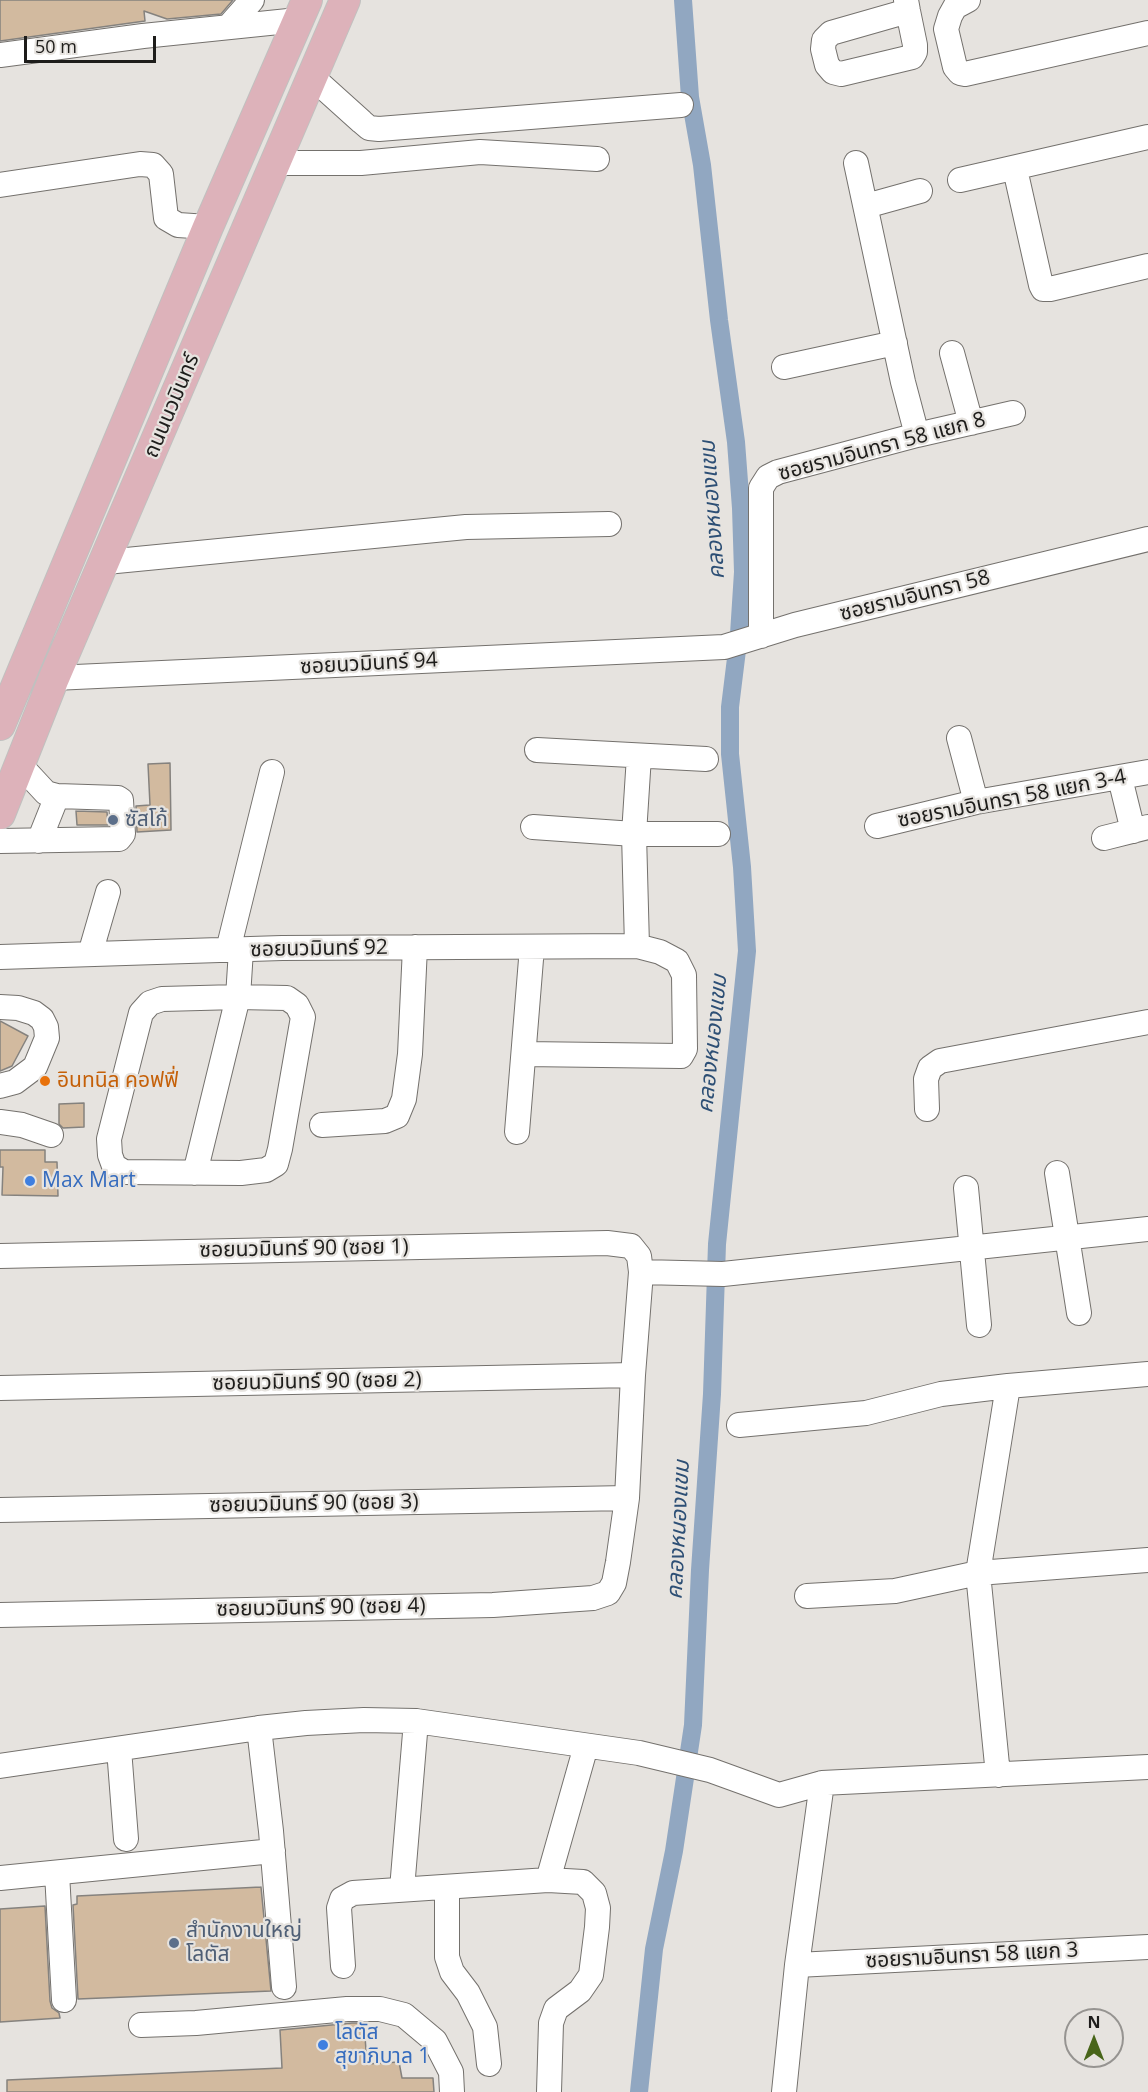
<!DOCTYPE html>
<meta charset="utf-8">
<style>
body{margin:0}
#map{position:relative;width:1148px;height:2092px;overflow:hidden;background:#e6e3df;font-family:"Open Sans",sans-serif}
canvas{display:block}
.north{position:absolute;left:1064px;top:2008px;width:60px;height:60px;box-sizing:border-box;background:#e6e3df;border:2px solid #969491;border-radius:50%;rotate:0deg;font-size:16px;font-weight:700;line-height:24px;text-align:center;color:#1e1d1b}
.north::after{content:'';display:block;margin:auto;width:21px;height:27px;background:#486519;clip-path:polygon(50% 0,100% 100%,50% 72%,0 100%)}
.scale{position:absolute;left:24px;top:36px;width:132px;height:27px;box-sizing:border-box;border:3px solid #1e1d1b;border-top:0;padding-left:8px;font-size:18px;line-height:21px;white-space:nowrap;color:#1e1d1b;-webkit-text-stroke:4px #e6e3df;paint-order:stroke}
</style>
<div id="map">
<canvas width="1148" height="2092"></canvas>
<div class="north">N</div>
<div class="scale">50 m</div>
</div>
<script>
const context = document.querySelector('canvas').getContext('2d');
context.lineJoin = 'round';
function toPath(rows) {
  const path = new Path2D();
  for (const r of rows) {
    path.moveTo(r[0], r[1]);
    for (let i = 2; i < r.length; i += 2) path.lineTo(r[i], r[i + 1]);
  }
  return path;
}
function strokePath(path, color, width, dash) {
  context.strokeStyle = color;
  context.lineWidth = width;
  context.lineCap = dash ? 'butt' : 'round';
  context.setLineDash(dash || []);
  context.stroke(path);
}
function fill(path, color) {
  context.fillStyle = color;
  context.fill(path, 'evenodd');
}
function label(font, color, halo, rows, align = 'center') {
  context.font = font + ' "Open Sans","Noto Sans Thai",sans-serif';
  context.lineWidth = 4.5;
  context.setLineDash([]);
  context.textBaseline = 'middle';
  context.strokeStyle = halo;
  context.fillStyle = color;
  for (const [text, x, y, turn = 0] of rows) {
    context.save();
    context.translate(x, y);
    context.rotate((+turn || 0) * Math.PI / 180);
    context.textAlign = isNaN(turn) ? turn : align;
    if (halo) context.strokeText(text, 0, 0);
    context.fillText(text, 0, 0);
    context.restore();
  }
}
strokePath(toPath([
 [639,2092,654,1949,674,1851,693,1725,700,1570,712,1394,717,1244,747,951,742,867,730,754,730,707,739,634,743,572,741,508,736,442,719,320,702,165,690,97,683,0]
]), '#91a7c1', 18);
const building = toPath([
 [0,0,233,0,221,14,167,19,144,11,145,21,0,41,0,0],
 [170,763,171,830,137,832,136,806,150,805,148,764,170,763],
 [76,811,107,812,108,825,77,825,76,811],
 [0,1021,28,1036,12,1066,0,1071,0,1021],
 [84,1103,84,1127,63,1128,59,1124,59,1104,84,1103],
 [0,1150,45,1150,45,1162,57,1162,58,1196,2,1195,3,1167,0,1167,0,1150],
 [261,1887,271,1991,78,1999,73,1905,77,1904,77,1896,261,1887],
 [45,1906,50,2001,52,2008,59,2013,60,2018,0,2022,0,1909,45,1906],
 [352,2023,364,2023,367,2064,399,2062,402,2078,433,2078,434,2092,7,2092,7,2080,282,2068,280,2030,352,2023]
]);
fill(building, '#d2ba9f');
strokePath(building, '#85827e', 1.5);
const minor = toPath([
 [906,0,908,11,915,45,915,52,912,57,841,74,833,72,827,65,823,49,824,40,831,33,908,11],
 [968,0,955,7,950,16,946,29,955,67,960,73,965,74,1148,33],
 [229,26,252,0],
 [0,55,143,36,298,20],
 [312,77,362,122,369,128,379,129,681,105],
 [275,163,361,163,480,152,597,159],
 [856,163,903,382,917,435],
 [1015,169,1041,285,1043,289,1050,289,1148,266],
 [960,180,1148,137],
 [0,185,140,164,153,165,161,174,166,218,178,225,208,227],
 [866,206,920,191],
 [952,353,971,423],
 [784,367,895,343],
 [106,562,466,527,609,524],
 [761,636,761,488,768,477,778,472,917,435,1013,413],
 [54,678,724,647,795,625,1148,539],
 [959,738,976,802],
 [537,750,706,759],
 [1120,778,1133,831],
 [877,826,976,802,1148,772],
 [533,827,634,834,718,834],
 [1104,838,1148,827],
 [0,841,119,839,123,834,121,800,118,798,57,796,46,793,20,765],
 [39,841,57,796],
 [637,946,634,834,639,756],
 [228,950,272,772],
 [90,954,108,892],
 [0,957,282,948,637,946,660,952,677,961,684,975,685,1049,681,1056,524,1054],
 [238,997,287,998,297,1005,303,1017,280,1149,276,1164,266,1170,241,1173,124,1172,114,1166,110,1155,109,1139,141,1013,150,1003,162,999,238,997],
 [0,1007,18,1008,34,1013,42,1019,46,1027,47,1038,35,1067,15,1082,0,1086],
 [927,1109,926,1079,930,1068,940,1061,1148,1022],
 [0,1122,22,1125,51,1135],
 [322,1125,385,1121,397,1116,404,1099,410,1054,415,947],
 [517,1132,532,947],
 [195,1173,238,997,241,950],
 [1057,1173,1079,1313],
 [966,1188,979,1325],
 [0,1256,607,1243,631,1246,639,1256,641,1272,633,1375,627,1498,618,1562,614,1583,608,1593,593,1598,493,1605,0,1615],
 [641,1272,723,1274,1148,1229],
 [0,1388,633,1375],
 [739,1425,866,1413,941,1394,1008,1386,1148,1374],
 [0,1510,627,1498],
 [807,1596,895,1591,978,1573,1148,1560],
 [259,1728,271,1831,284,1987],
 [119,1749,126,1839],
 [0,1766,259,1728,306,1723,364,1720,416,1721,639,1753,710,1770,779,1795,822,1783,1148,1767],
 [998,1775,978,1573,1008,1386],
 [57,1873,64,2000],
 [0,1878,273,1851],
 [447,1887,447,1957,452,1972,468,1993,485,2027,489,2064],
 [402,1889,416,1721],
 [797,1965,1148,1947],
 [343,1966,339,1908,342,1899,353,1893,548,1880],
 [141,2025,196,2023,347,2009,380,2009,404,2015,435,2041,451,2072,452,2092],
 [549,2092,551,2023,556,2009,580,1991,591,1975,597,1927,598,1908,594,1893,583,1882,548,1880,586,1746],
 [784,2092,797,1965,822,1783]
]);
const major = toPath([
 [0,725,208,227,307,0],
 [0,814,54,678,345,0]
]);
strokePath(minor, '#74716d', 26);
strokePath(major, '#c0c0bf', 32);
strokePath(minor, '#fff', 24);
strokePath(major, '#ddb2ba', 30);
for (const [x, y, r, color] of [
 [113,820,6,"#5c6f8a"],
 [45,1081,6,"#e8710a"],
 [30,1181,6,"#3f7fe0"],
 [174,1943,6,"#5c6f8a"],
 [323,2045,6,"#3f7fe0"]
]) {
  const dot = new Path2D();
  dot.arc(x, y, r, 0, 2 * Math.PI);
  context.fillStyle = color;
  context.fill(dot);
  strokePath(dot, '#e6e3df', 2);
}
label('21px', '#1e1d1b', '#e6e3df', [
 ["ถนนนวมินทร์",172,406,-67],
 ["ซอยรามอินทรา 58 แยก 8",882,447,-15],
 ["ซอยรามอินทรา 58",915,596,-14],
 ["ซอยนวมินทร์ 94",369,664,-3],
 ["ซอยรามอินทรา 58 แยก 3-4",1012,799,-11],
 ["ซอยนวมินทร์ 92",319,949,-1],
 ["ซอยนวมินทร์ 90 (ซอย 1)",304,1249,-1],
 ["ซอยนวมินทร์ 90 (ซอย 2)",317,1382,-1],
 ["ซอยนวมินทร์ 90 (ซอย 3)",314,1504,-1],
 ["ซอยนวมินทร์ 90 (ซอย 4)",321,1608,-1],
 ["ซอยรามอินทรา 58 แยก 3",972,1956,-3]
]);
label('21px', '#4e5e75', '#e6e3df', [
 ["ซัสโก้",125,820],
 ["สำนักงานใหญ่",186,1931],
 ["โลตัส",186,1955]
], 'left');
label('21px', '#c56008', '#e6e3df', [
 ["อินทนิล คอฟฟี่",57,1081]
], 'left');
label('21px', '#366cbe', '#e6e3df', [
 ["Max Mart",42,1181],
 ["โลตัส",335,2033],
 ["สุขาภิบาล 1",335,2057]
], 'left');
label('italic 22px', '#2d4f75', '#e6e3df', [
 ["คลองหนองแขม",713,510,-94],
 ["คลองหนองแขม",713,1044,-84],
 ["คลองหนองแขม",679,1530,-87]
]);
</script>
